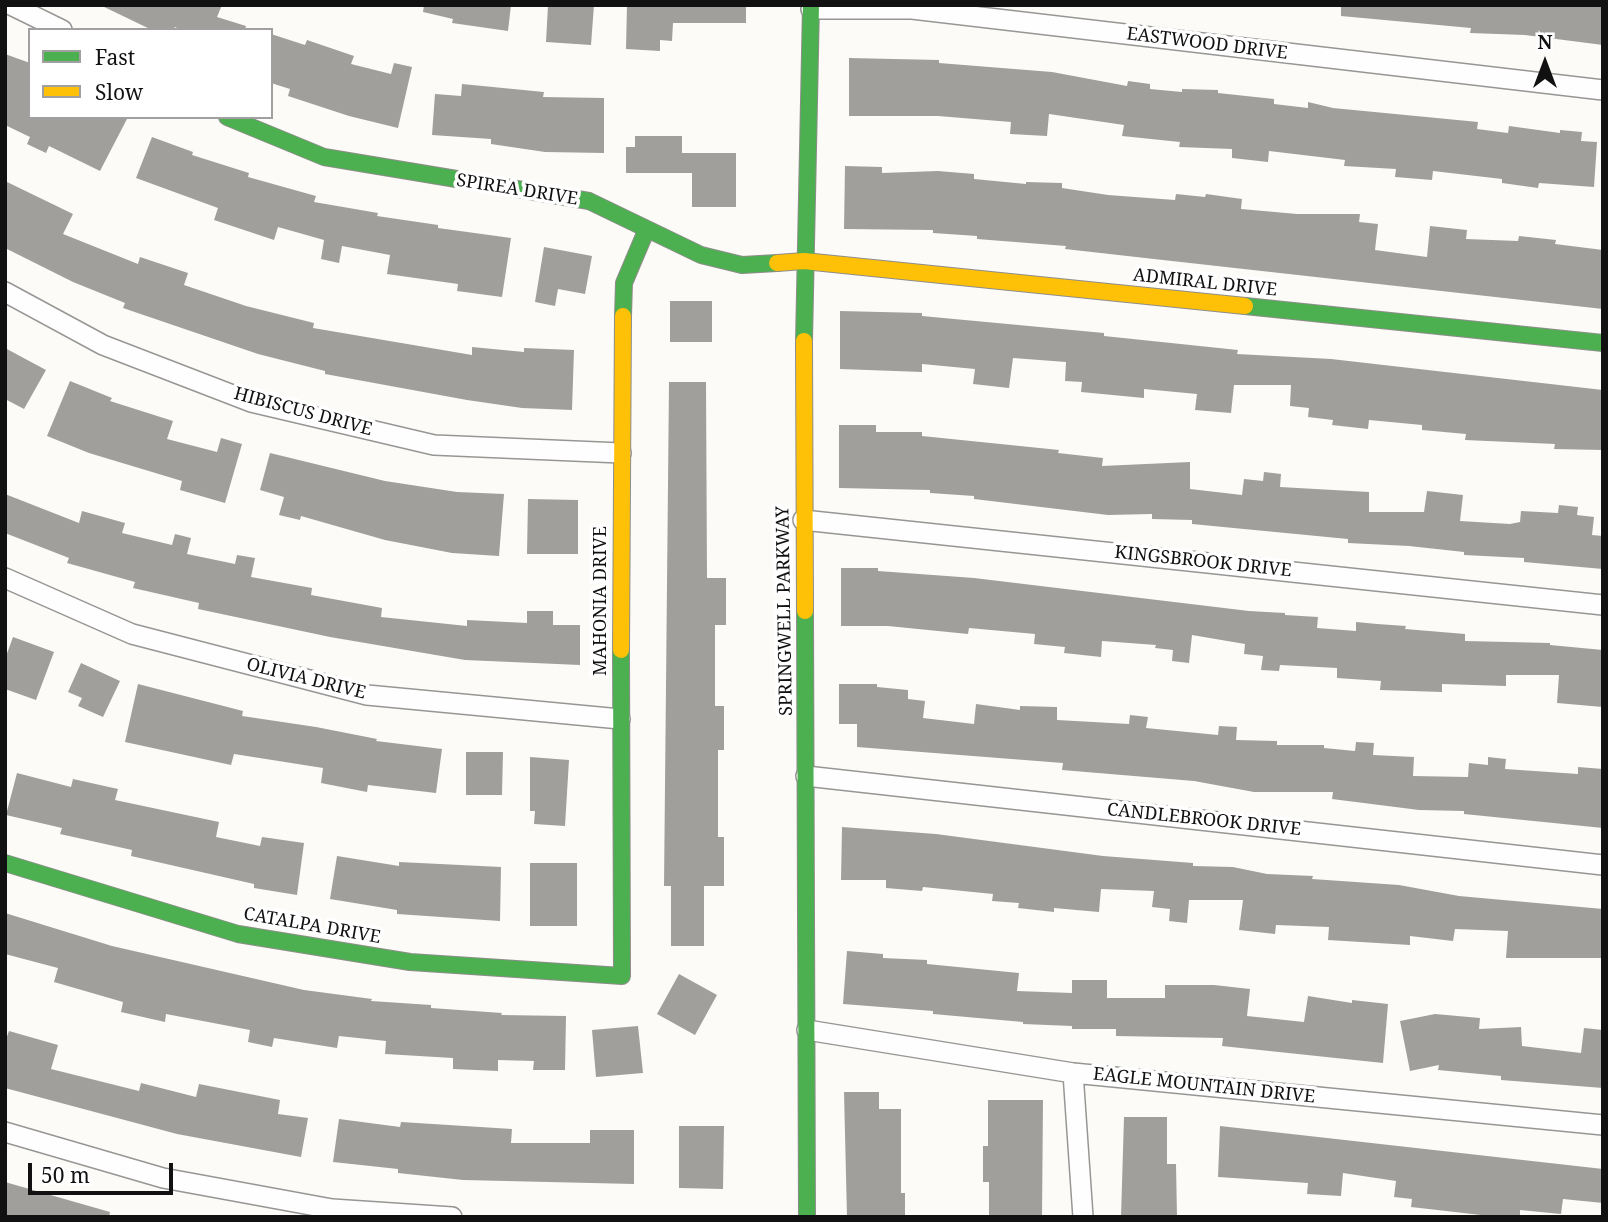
<!DOCTYPE html>
<style>
body{margin:0}
#map{position:relative;width:1608px;height:1222px;overflow:hidden;background:#fdfbf7;font-family:"Noto Serif",serif}
canvas{display:block}
.frame{position:absolute;inset:0;border:7px solid #111;pointer-events:none}
.legend{position:absolute;left:28px;top:28px;width:245px;height:91px;box-sizing:border-box;background:#fff;border:2px solid #a0a0a0;margin:0;padding:9px 12px;list-style:none;font-size:21px;color:#111}
.legend li{display:flex;align-items:center;gap:14px;height:35px}
.legend b{width:35px;border:2px solid #a0a0a0}
.north{position:absolute;left:1510px;top:28px;width:70px;height:70px;-webkit-text-stroke:5px #fff;paint-order:stroke;rotate:0deg;font-size:19px;font-weight:700;line-height:28px;text-align:center;color:#111}
.north::after{content:'';display:block;margin:auto;width:24px;height:32px;background:#111;clip-path:polygon(50% 0,100% 100%,50% 72%,0 100%)}
.scale{position:absolute;left:28px;top:1163px;width:145px;height:32px;box-sizing:border-box;border:4px solid #111;border-top:0;padding-left:9px;font-size:21px;line-height:24px;white-space:nowrap;color:#111;-webkit-text-stroke:5px #fff;paint-order:stroke}
</style>
<div id="map">
<canvas width="1608" height="1222"></canvas>
<div class="frame"></div>
<ul class="legend">
<li><b style="height:9px;background:#4caf50"></b>Fast</li>
<li><b style="height:9px;background:#ffc107"></b>Slow</li>
</ul>
<div class="north">N</div>
<div class="scale">50 m</div>
</div>
<script>
const context = document.querySelector('canvas').getContext('2d');
context.lineJoin = 'round';
function fill(path, color) {
  context.fillStyle = color;
  context.fill(path, 'evenodd');
}
function toPath(rows) {
  const path = new Path2D();
  for (const r of rows) {
    path.moveTo(r[0], r[1]);
    for (let i = 2; i < r.length; i += 2) path.lineTo(r[i], r[i + 1]);
  }
  return path;
}
function strokePath(path, color, width, dash) {
  context.strokeStyle = color;
  context.lineWidth = width;
  context.lineCap = dash ? 'butt' : 'round';
  context.setLineDash(dash || []);
  context.stroke(path);
}
function label(font, color, halo, rows, align = 'center') {
  context.font = font + ' "Noto Serif",serif';
  context.lineWidth = 7;
  context.setLineDash([]);
  context.textBaseline = 'middle';
  context.strokeStyle = halo;
  context.fillStyle = color;
  for (const [text, x, y, turn = 0] of rows) {
    context.save();
    context.translate(x, y);
    context.rotate((+turn || 0) * Math.PI / 180);
    context.textAlign = isNaN(turn) ? turn : align;
    if (halo) context.strokeText(text, 0, 0);
    context.fillText(text, 0, 0);
    context.restore();
  }
}
fill(toPath([
 [100,5,222,5,217,17,246,26,245,30,181,30,175,27,173,30,152,30],
 [424,5,511,5,508,31,452,23,453,19,423,12],
 [548,5,594,5,591,45,546,42],
 [627,5,746,5,746,23,673,23,672,41,660,40,660,51,626,49],
 [1341,5,1603,5,1603,45,1525,35,1470,33,1471,28,1341,16],
 [271,34,305,45,307,40,354,56,351,64,391,74,394,63,412,67,398,128,349,116,288,96,290,89,271,83],
 [5,54,30,63,30,117,128,117,100,171,49,146,46,153,27,144,30,137,5,125],
 [849,58,939,60,939,63,1052,72,1127,86,1128,81,1150,84,1150,89,1182,92,1182,89,1218,90,1218,93,1274,99,1274,104,1308,108,1308,102,1333,108,1478,122,1477,129,1508,133,1509,126,1560,133,1560,130,1582,132,1581,141,1597,142,1594,187,1539,183,1538,188,1502,183,1502,179,1433,171,1432,180,1395,177,1396,169,1344,166,1345,160,1269,151,1268,162,1232,158,1232,149,1179,147,1180,142,1122,136,1124,125,1049,114,1047,136,1010,134,1011,122,938,116,849,116],
 [462,84,544,92,543,97,604,98,604,153,545,152,491,144,491,139,432,135,435,94,461,96],
 [635,136,682,136,682,153,736,153,736,207,692,207,692,173,626,173,626,147,635,147],
 [152,137,193,152,192,155,249,173,248,177,316,196,314,202,378,213,377,216,438,225,438,228,511,238,502,297,457,291,458,284,387,274,390,255,342,246,339,263,321,259,324,240,278,227,274,240,214,220,218,208,136,178],
 [845,166,882,167,882,173,938,171,974,174,974,179,1026,184,1026,182,1062,183,1062,188,1108,195,1175,200,1176,194,1205,197,1206,194,1242,199,1241,209,1297,214,1360,214,1359,222,1378,224,1375,250,1427,257,1430,226,1467,230,1466,239,1518,241,1519,236,1556,240,1555,244,1603,250,1603,309,1154,259,1065,249,1066,246,977,239,977,236,933,233,933,230,844,229],
 [5,181,73,214,63,234,138,264,140,257,188,273,184,285,246,306,314,323,313,328,472,355,472,347,524,352,524,348,574,350,572,410,522,408,467,400,325,374,325,371,258,354,123,308,125,303,73,282,5,248],
 [544,247,592,256,585,294,558,289,555,306,535,302],
 [670,301,712,301,712,342,670,342],
 [840,311,922,313,922,316,1104,333,1104,336,1238,350,1237,354,1331,359,1603,390,1603,450,1554,449,1555,444,1465,440,1466,434,1422,430,1422,425,1369,420,1368,429,1332,425,1333,420,1308,417,1309,408,1290,406,1291,385,1234,385,1231,413,1195,410,1197,394,1144,389,1144,398,1081,392,1082,382,1065,381,1066,362,1013,358,1009,388,973,384,975,369,922,364,922,372,840,369],
 [5,348,46,370,24,409,5,399],
 [70,381,112,398,110,401,173,421,167,439,217,452,221,438,242,444,225,503,180,490,182,481,89,453,47,436],
 [669,382,706,382,707,578,726,578,726,625,715,625,715,706,724,706,724,750,718,750,718,837,724,837,724,886,704,886,704,946,671,946,671,886,664,886],
 [839,425,876,425,876,432,922,432,922,436,1059,450,1058,453,1103,458,1102,466,1190,462,1190,489,1242,495,1244,479,1263,481,1264,472,1281,474,1280,487,1369,492,1369,512,1424,512,1427,491,1463,495,1460,521,1510,524,1520,522,1521,511,1558,513,1559,505,1578,507,1577,515,1594,517,1592,535,1603,536,1603,569,1524,562,1524,558,1464,555,1464,552,1409,546,1348,543,1348,539,1192,524,1192,520,1152,519,1152,514,1108,515,974,499,974,496,930,493,930,490,839,488],
 [270,453,385,481,457,492,504,494,499,556,452,553,385,540,301,516,300,520,279,515,284,497,260,490],
 [5,494,79,523,82,511,125,523,122,533,172,545,175,534,191,538,187,554,235,564,237,555,255,558,251,577,312,588,311,595,382,608,381,617,467,626,467,620,527,623,527,611,553,611,553,625,580,625,580,665,465,660,330,637,198,609,199,603,133,588,135,582,67,563,69,558,5,533],
 [528,499,578,500,578,554,527,554],
 [841,568,878,568,878,571,974,578,1249,611,1285,613,1285,615,1318,617,1317,628,1356,631,1356,622,1377,624,1406,626,1405,629,1465,634,1465,641,1550,643,1550,645,1603,650,1603,707,1557,703,1559,675,1506,675,1506,686,1442,684,1442,692,1380,690,1381,681,1337,678,1337,668,1280,665,1279,671,1261,670,1263,656,1244,654,1245,644,1192,635,1189,663,1172,661,1173,650,1155,648,1156,645,1102,641,1101,657,1064,653,1065,647,1034,644,1035,634,969,628,968,634,888,626,841,626],
 [13,637,54,652,36,700,5,689,5,659],
 [81,663,120,681,103,717,78,706,82,698,68,692],
 [138,684,243,711,242,716,316,727,377,739,376,741,442,749,436,793,368,785,367,792,321,783,323,768,234,754,231,765,125,742],
 [839,684,877,684,877,687,908,690,908,699,925,701,923,718,974,724,976,704,1020,710,1020,706,1057,707,1057,720,1129,724,1130,715,1148,717,1146,728,1218,735,1219,726,1237,727,1236,740,1277,741,1277,745,1324,745,1324,748,1355,751,1356,742,1374,743,1373,755,1414,757,1413,776,1468,777,1469,763,1488,765,1488,757,1506,759,1505,769,1578,774,1578,767,1603,769,1603,828,1464,814,1464,811,1419,810,1332,799,1333,792,1254,792,1194,781,1062,770,1063,763,857,747,857,724,839,724],
 [466,752,503,752,502,795,466,795],
 [530,757,569,760,565,826,534,824,535,811,530,811],
 [17,773,71,787,73,779,118,789,115,800,219,822,216,837,260,846,262,837,304,843,297,895,254,888,254,884,131,856,132,850,60,834,62,828,6,815],
 [842,827,936,834,1103,856,1193,863,1193,866,1233,867,1267,874,1313,876,1312,879,1399,885,1459,896,1603,909,1603,958,1506,958,1508,931,1455,929,1453,941,1410,936,1410,945,1328,940,1329,927,1276,925,1275,934,1239,930,1243,900,1189,900,1187,923,1169,921,1170,909,1152,907,1154,891,1101,889,1099,912,1054,908,1054,912,1018,908,1019,903,992,901,993,894,923,887,922,891,886,888,886,880,841,880],
 [337,856,399,866,399,862,501,867,500,921,397,914,397,910,330,899],
 [530,863,577,863,577,926,530,926],
 [5,913,112,946,304,990,372,999,371,1001,431,1005,431,1008,502,1013,501,1015,566,1016,565,1070,533,1070,534,1061,498,1060,498,1071,453,1069,453,1058,385,1054,386,1041,339,1036,337,1048,274,1038,272,1047,248,1042,250,1030,166,1014,165,1022,121,1012,123,1002,54,982,58,968,5,954],
 [847,951,883,954,883,958,927,960,927,964,1019,973,1017,991,1072,993,1072,980,1107,980,1107,998,1165,998,1165,985,1214,985,1250,989,1247,1016,1304,1022,1308,996,1352,1003,1352,1000,1388,1004,1383,1063,1222,1046,1223,1038,1116,1036,1116,1029,1072,1029,1072,1026,1023,1024,1023,1022,933,1014,933,1011,843,1004],
 [679,974,717,995,695,1035,657,1014],
 [1435,1014,1480,1018,1479,1029,1521,1027,1522,1046,1581,1053,1584,1028,1603,1030,1603,1088,1501,1080,1501,1076,1438,1070,1439,1065,1410,1071,1400,1021],
 [638,1026,643,1073,596,1077,592,1030],
 [9,1031,58,1045,51,1069,139,1091,141,1083,196,1097,199,1084,280,1100,278,1114,308,1118,301,1157,177,1134,5,1088,5,1042],
 [844,1092,879,1092,879,1109,901,1109,901,1193,905,1193,905,1217,847,1217],
 [988,1100,1043,1100,1042,1217,989,1217,989,1182,983,1182,983,1146,988,1146],
 [1124,1117,1167,1117,1167,1164,1176,1164,1177,1217,1121,1217],
 [339,1119,400,1127,401,1122,512,1129,511,1143,590,1143,590,1130,634,1130,634,1184,463,1180,398,1173,398,1169,333,1162],
 [679,1126,724,1126,723,1189,679,1188],
 [1220,1126,1603,1169,1603,1203,1563,1199,1561,1214,1520,1210,1520,1217,1481,1215,1411,1207,1412,1199,1394,1197,1396,1181,1343,1173,1341,1196,1307,1194,1308,1183,1218,1177],
 [5,1182,110,1212,109,1217,5,1217]
]), '#a19f9c');
const street = toPath([
 [11,5,62,30],
 [811,9,912,9,1603,90],
 [5,292,103,345,251,402,434,445,621,453],
 [803,520,1603,605],
 [5,578,132,634,367,695,620,719],
 [806,776,1603,865],
 [807,1030,1073,1073,1603,1125],
 [1073,1073,1083,1217],
 [5,1132,163,1178,332,1209,452,1217]
]);
const fast = toPath([
 [227,117,324,157,589,201,701,255,742,265,777,263],
 [1245,306,1603,343],
 [623,316,624,283,646,231],
 [804,341,811,5],
 [805,611,807,1217],
 [5,863,238,934,410,962,622,976,621,650]
]);
const slow = toPath([
 [777,263,804,261,1245,306],
 [804,341,805,611],
 [621,650,623,316]
]);
strokePath(street, '#979695', 22);
strokePath(fast, '#8e8d8b', 18);
strokePath(slow, '#8e8d8b', 18);
strokePath(street, '#fffefe', 19);
strokePath(fast, '#4caf50', 16);
strokePath(slow, '#ffc107', 16);
label('18px', '#111', '#fff', [
 ["EASTWOOD DRIVE",1207,44,7],
 ["SPIREA DRIVE",517,190,9],
 ["ADMIRAL DRIVE",1205,283,6],
 ["HIBISCUS DRIVE",303,412,15],
 ["KINGSBROOK DRIVE",1203,562,6],
 ["MAHONIA DRIVE",601,601,-90],
 ["SPRINGWELL PARKWAY",785,611,-91],
 ["OLIVIA DRIVE",306,679,14],
 ["CANDLEBROOK DRIVE",1204,820,6],
 ["CATALPA DRIVE",312,926,10],
 ["EAGLE MOUNTAIN DRIVE",1204,1086,6]
]);
</script>
